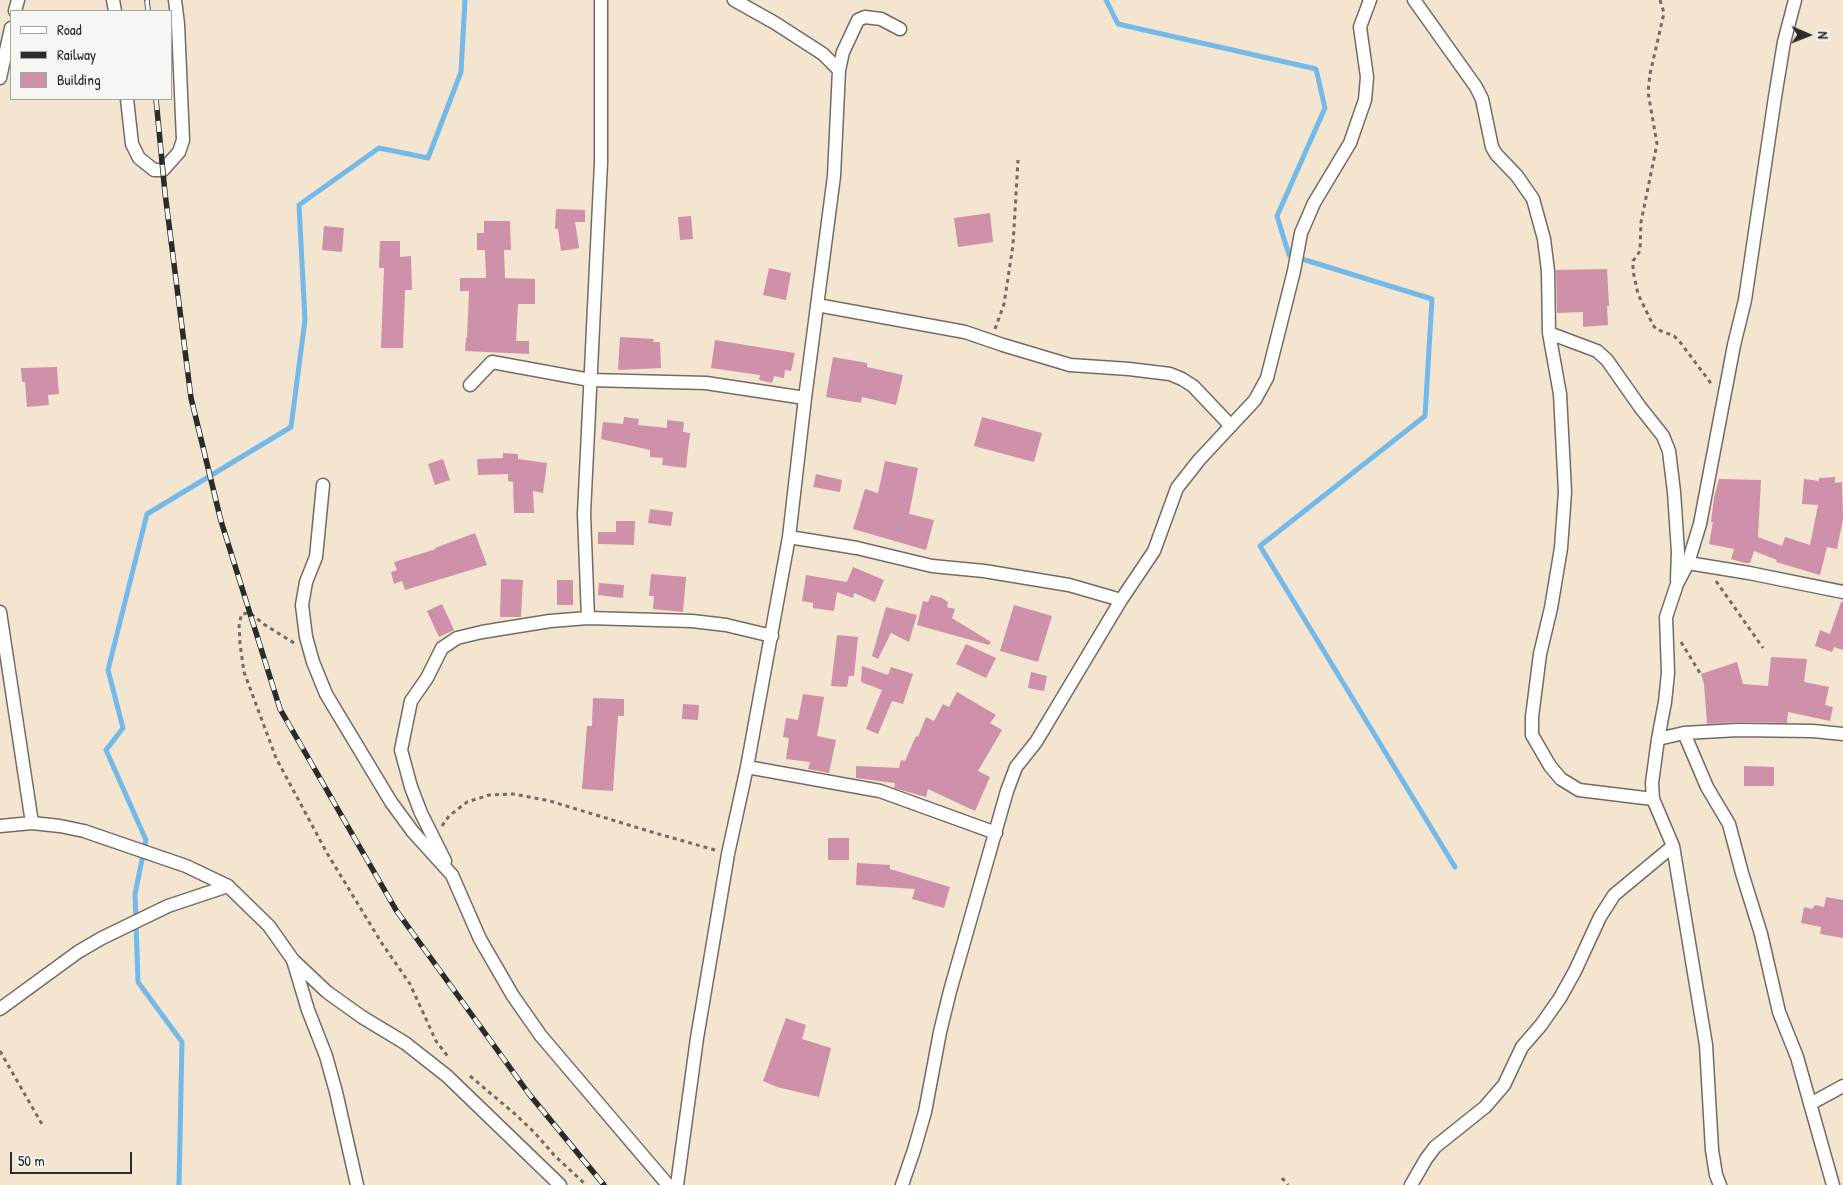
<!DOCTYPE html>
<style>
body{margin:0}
#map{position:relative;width:1843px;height:1185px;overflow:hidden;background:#f3e5cf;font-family:"Patrick Hand",sans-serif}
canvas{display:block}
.legend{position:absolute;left:10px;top:10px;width:162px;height:90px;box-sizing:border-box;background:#f6f6f2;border:1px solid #a5a5a2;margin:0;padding:6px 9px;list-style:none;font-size:15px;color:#2b2b2b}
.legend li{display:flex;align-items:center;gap:10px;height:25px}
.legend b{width:25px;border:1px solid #a5a5a2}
.north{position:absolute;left:1783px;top:10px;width:50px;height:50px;-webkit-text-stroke:4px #f6f6f2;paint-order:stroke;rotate:91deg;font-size:14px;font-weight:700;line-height:20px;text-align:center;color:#2b2b2b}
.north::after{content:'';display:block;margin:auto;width:18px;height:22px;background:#2b2b2b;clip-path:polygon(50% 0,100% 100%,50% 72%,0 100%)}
.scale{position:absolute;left:10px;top:1152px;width:122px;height:22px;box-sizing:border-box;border:2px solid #2b2b2b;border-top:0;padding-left:6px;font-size:15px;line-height:18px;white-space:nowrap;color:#2b2b2b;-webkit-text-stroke:4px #f6f6f2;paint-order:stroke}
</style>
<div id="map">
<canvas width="1843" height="1185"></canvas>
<ul class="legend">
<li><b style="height:6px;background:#fff"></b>Road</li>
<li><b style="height:6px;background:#2b2b2b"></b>Railway</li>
<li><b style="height:14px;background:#cf90aa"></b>Building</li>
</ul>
<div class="north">N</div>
<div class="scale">50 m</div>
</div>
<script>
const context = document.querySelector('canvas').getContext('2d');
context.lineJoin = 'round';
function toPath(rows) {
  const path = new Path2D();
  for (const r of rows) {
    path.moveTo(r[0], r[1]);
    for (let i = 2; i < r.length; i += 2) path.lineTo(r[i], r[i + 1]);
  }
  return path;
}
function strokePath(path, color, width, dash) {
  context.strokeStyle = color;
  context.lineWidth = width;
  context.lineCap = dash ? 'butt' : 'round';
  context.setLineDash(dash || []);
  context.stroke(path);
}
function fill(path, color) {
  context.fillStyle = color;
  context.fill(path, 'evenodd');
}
strokePath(toPath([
 [1106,0,1118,24,1316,69,1325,108,1277,216,1289,255,1432,299,1425,416,1260,546,1455,867],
 [179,1185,182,1042,138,982,135,894,146,840,106,750,123,728,108,670,147,514,291,427,305,320,299,205,379,148,428,158,461,72,465,0]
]), '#73b9ea', 5);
fill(toPath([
 [556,209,585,210,585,222,575,222,579,248,561,251,558,229,555,229],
 [990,213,993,242,958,247,954,218],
 [691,216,693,239,680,240,678,217],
 [484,221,510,221,511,250,504,250,505,278,535,279,535,304,518,304,516,341,529,341,529,354,465,351,466,338,467,338,469,291,460,291,460,278,486,278,485,250,477,250,477,233,484,233],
 [324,226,344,228,342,252,322,250],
 [380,241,400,241,400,257,411,256,412,290,405,290,403,348,381,348,384,268,379,268],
 [769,268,791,273,786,300,763,295],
 [1607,269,1609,306,1607,306,1608,325,1583,327,1583,312,1557,313,1556,270],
 [620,337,654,339,653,342,660,342,661,368,618,370],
 [715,340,795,353,791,371,785,370,784,378,774,376,772,383,759,380,760,375,711,368],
 [833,357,867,363,867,367,903,375,896,405,862,397,861,403,826,397],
 [57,367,59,394,48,395,49,405,27,407,25,382,22,382,21,368],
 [624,417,639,419,638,425,667,428,667,420,684,422,683,432,690,433,686,468,662,465,663,458,650,457,650,450,601,439,603,422,623,424],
 [982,417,1042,433,1034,462,974,446],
 [503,453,518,454,518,459,547,463,543,493,533,491,534,513,514,513,513,482,508,481,508,474,478,475,477,459,503,458],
 [443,459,450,480,435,485,428,464],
 [885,461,918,468,909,514,934,520,926,550,853,529,865,489,878,493],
 [816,474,842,480,840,492,813,487],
 [1835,477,1835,483,1842,482,1843,519,1837,549,1827,547,1820,575,1776,562,1777,560,1754,551,1750,563,1745,563,1731,559,1734,549,1709,544,1713,522,1711,522,1714,498,1719,479,1761,480,1758,537,1782,546,1785,537,1810,545,1818,505,1802,504,1804,479,1819,481,1819,478],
 [650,509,673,512,671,526,648,523],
 [616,521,635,521,634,545,598,544,598,532,616,532],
 [475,533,487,565,405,590,402,581,394,584,391,572,397,570,394,562,436,549,435,548],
 [853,567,884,580,875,602,854,593,853,598,837,592,834,611,813,608,813,603,802,601,806,575,847,582],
 [651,574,686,577,683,612,653,609,654,596,649,596],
 [501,579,523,580,521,617,500,617],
 [557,580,573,580,573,605,557,605],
 [599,583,624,585,623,598,598,595],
 [931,595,942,598,948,602,947,607,955,609,952,618,991,642,989,645,917,625,923,601,928,602],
 [1841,602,1843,602,1843,650,1834,647,1832,652,1815,646,1820,630,1830,634],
 [442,604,454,630,439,637,427,611],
 [1014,605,1052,616,1038,662,1000,651],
 [886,607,917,615,909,642,891,633,878,659,872,656],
 [837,635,858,637,854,676,849,676,847,687,831,686],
 [966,644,996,658,986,678,956,664],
 [1771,657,1807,659,1804,682,1829,687,1825,705,1833,707,1830,721,1788,712,1787,723,1738,722,1707,724,1704,684,1701,674,1737,662,1743,684,1768,686],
 [862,666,888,675,891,667,913,674,903,704,892,701,878,734,866,729,882,690,861,682],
 [1031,672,1047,676,1044,691,1028,688],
 [957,692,996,715,990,723,1002,730,978,771,990,777,975,811,928,789,926,797,894,788,895,783,856,778,856,766,899,768,901,760,905,761,916,736,918,737,926,717,934,721,943,704,949,707],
 [803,694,824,697,817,736,836,740,829,773,808,769,810,762,786,759,789,738,783,737,786,718,798,720],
 [593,698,624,699,624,716,618,716,613,791,582,789,587,726,592,726],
 [683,704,699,705,698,720,682,719],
 [1744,766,1774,767,1774,786,1744,786],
 [828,838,849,838,849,860,828,860],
 [857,863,890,865,890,869,950,887,944,908,912,899,915,889,856,885],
 [1826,897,1843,900,1843,938,1820,934,1821,927,1801,923,1804,907,1812,909,1815,905,1824,907],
 [786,1018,806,1025,802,1039,831,1048,819,1097,777,1087,763,1081]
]), '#cf90aa');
const street = toPath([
 [113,0,115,11],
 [734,0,775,23,823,54,839,70],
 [1414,0,1476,87,1482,99,1492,147,1496,154,1517,176,1533,199,1544,239,1548,271,1549,333,1560,394,1565,492,1561,548,1551,608,1540,654,1532,717,1532,735,1550,766,1561,779,1579,790,1653,799],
 [15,11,18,0],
 [0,78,11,28],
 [127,99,132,144,139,158,154,170,163,170,179,152,183,140,178,24,175,0],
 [817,305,965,332,1003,345,1070,365,1129,369,1170,374,1182,379,1193,386,1231,426],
 [1549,333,1597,351,1607,360,1640,407,1663,436,1669,451,1674,492,1678,552,1677,580],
 [470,385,492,362,590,380,706,383,805,398],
 [323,485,316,557,306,582,302,605,306,637,313,662,326,694,391,802,413,832,452,875,480,939,513,996,541,1036,668,1185],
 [789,537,857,548,932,566,984,571,1069,585,1121,600],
 [1688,563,1749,573,1843,592],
 [0,612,32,823],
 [588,618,584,514,601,163,601,0],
 [1684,733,1707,787,1729,824,1742,873,1761,934,1779,1012,1797,1057,1833,1185],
 [1658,739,1684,733,1738,730,1813,731,1843,734],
 [747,767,880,791,996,833],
 [0,826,32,823,60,826,84,831,186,866,228,886,269,926,293,960,327,992,362,1017,405,1043,447,1076,560,1185],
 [445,861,421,813,411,787,401,750,411,701,427,678,442,648,457,638,482,632,550,621,588,618,692,621,726,625,772,636],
 [293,960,308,1010,326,1056,336,1092,357,1185],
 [0,1009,78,952,102,938,168,906,228,886],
 [1810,1104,1843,1086],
 [677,1185,697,1038,728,854,747,767,789,537,805,398,834,176,839,70,843,52,858,20,865,17,881,19,900,29],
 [902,1185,914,1150,925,1112,940,1032,950,991,1007,791,1016,767,1036,742,1121,600,1154,551,1177,488,1199,460,1255,400,1267,378,1294,271,1301,233,1314,203,1350,143,1365,100,1367,77,1360,27,1370,0],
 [1411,1185,1426,1159,1435,1147,1485,1107,1504,1085,1522,1047,1541,1025,1560,998,1575,971,1600,917,1614,895,1673,846],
 [1720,1185,1716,1175,1712,1150,1706,1045,1673,846,1653,799,1652,783,1658,739,1665,702,1668,673,1666,617,1677,584,1688,563,1700,524,1734,345,1745,300,1775,97,1784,42,1795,0]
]);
strokePath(street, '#716c64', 15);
strokePath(toPath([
 [1660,0,1664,13,1650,74,1648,92,1657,144,1641,222,1640,251,1633,261,1633,271,1638,294,1653,325,1656,329,1674,336,1680,342,1713,386],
 [995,329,1004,304,1013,245,1018,160],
 [1716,581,1763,648],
 [1681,642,1700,673],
 [294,643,265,625,250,613,242,614,239,623,240,644,244,672,276,758,327,853,381,942,410,984,436,1041,449,1058],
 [442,826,449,816,467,802,489,795,513,794,550,801,655,833,715,850],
 [0,1051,43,1126],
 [470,1076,515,1114,535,1133,554,1155,586,1185],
 [1282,1178,1288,1185]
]), '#716c64', 3, [4, 4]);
strokePath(street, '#fff', 12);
const rail = toPath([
 [147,0,148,11],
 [156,99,165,193,191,398,221,521,280,709,396,910,529,1094,604,1185]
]);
strokePath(rail, '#2b2b2b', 5.5);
strokePath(rail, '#f6f6f2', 4, [11]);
</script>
